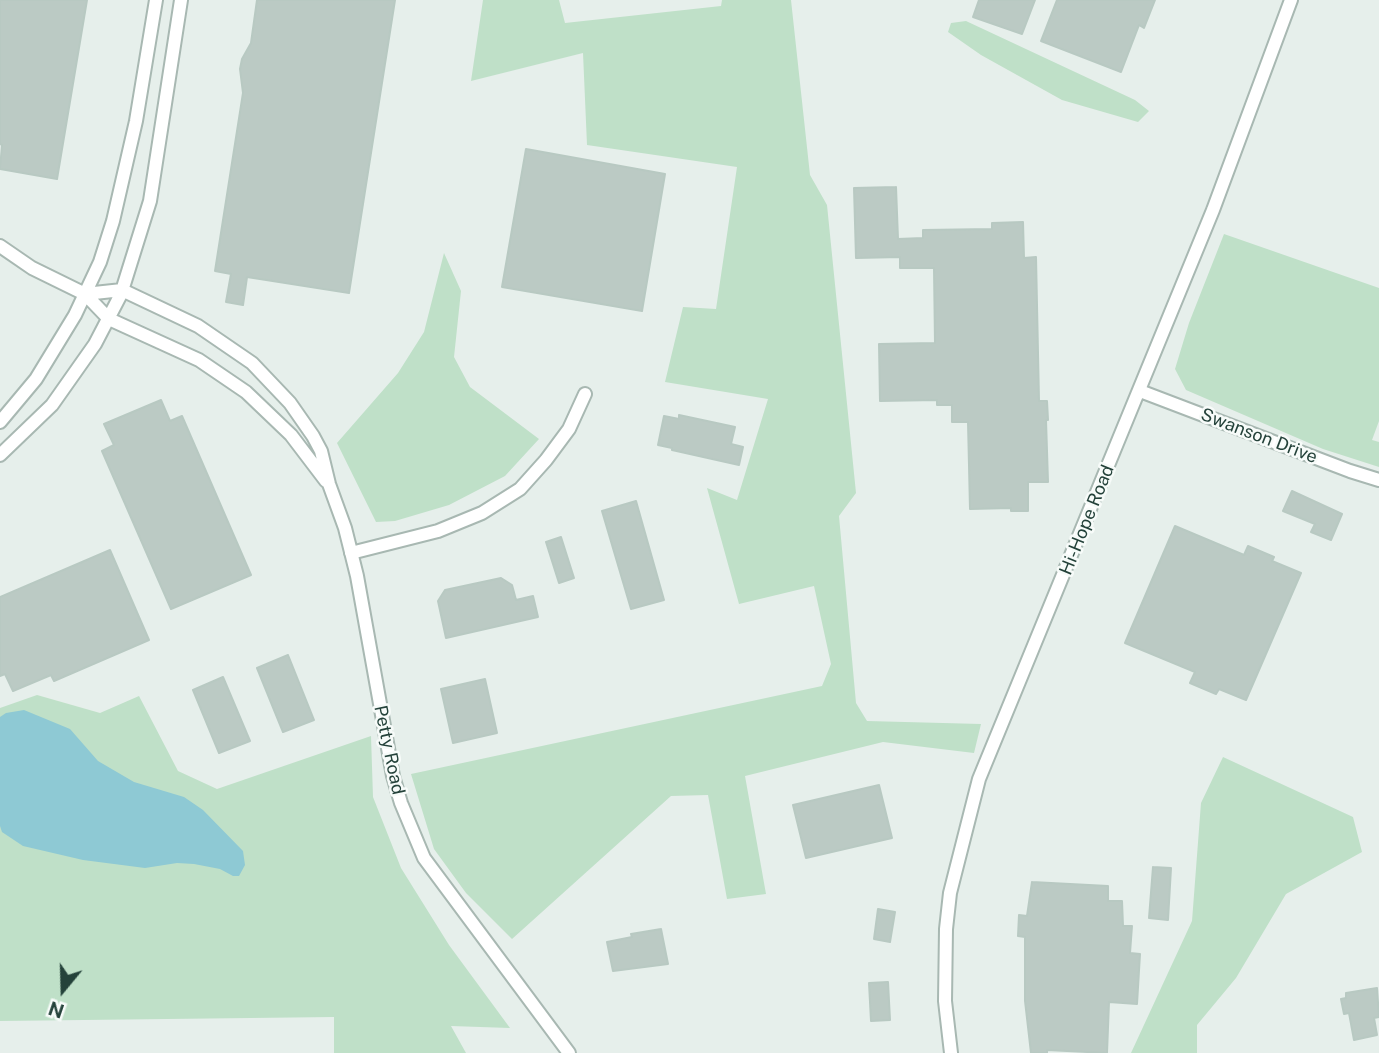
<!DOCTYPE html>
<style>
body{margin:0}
#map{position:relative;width:1379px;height:1053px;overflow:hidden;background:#e6efeb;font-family:"Public Sans",sans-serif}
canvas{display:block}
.north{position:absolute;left:28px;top:955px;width:70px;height:70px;-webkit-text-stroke:5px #f7fbf9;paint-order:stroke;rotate:199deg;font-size:19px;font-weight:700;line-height:28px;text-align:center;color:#24423a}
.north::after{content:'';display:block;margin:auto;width:24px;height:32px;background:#24423a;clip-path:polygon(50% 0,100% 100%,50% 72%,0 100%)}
</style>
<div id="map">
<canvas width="1379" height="1053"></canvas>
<div class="north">N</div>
</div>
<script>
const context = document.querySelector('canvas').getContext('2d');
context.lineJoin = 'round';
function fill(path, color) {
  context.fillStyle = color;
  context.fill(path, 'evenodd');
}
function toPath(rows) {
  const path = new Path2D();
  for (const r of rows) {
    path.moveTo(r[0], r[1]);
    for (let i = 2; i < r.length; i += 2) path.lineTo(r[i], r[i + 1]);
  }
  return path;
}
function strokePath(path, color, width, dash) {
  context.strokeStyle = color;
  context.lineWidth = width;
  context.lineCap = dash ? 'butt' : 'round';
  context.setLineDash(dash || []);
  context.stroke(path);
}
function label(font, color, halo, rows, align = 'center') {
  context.font = font + ' "Public Sans",sans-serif';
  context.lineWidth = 5;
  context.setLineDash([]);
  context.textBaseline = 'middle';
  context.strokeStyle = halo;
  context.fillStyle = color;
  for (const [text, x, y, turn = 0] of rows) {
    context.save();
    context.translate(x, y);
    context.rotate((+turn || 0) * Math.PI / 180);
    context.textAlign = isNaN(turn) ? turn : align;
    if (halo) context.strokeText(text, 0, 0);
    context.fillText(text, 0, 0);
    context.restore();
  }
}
fill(toPath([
 [483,0,559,0,565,23,721,6,722,0,791,0,810,175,827,205,856,493,839,516,856,703,867,721,981,724,974,753,883,742,745,776,766,894,727,899,708,795,671,796,512,939,466,893,434,849,411,774,822,686,831,664,814,586,739,604,707,488,737,500,768,399,665,382,683,307,716,309,737,167,587,145,583,53,471,81],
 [966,21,1135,100,1149,111,1138,122,1062,100,981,55,948,32,951,23],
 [1224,234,1379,288,1379,421,1372,440,1379,442,1379,467,1323,449,1186,390,1175,369,1189,323],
 [444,253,461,291,454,357,470,387,539,439,505,476,449,505,395,521,376,522,337,443,398,373,424,332],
 [37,695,100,713,139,696,178,771,217,789,371,736,373,797,401,868,449,945,510,1028,451,1026,466,1053,334,1053,334,1017,0,1021,0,708],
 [1223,757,1353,817,1362,852,1286,894,1236,978,1197,1025,1197,1053,1131,1053,1192,921,1201,803]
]), '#bfe0c8');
fill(toPath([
 [24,710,70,729,98,761,134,782,184,797,203,810,243,851,245,865,239,876,233,876,220,869,194,864,177,863,145,868,83,860,23,846,2,832,0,826,0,717,6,713]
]), '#8ec9d4');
const building = toPath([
 [0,0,87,0,57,179,0,169,2,145,0,144,0,0],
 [257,0,395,0,349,293,247,277,243,305,226,302,231,274,215,271,243,93,240,69,242,59,251,43,257,0],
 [979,0,1035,0,1022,34,973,17,979,0],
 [1057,0,1155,0,1144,28,1139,25,1121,72,1041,41,1057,0],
 [526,149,665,174,642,311,502,287,526,149],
 [896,187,898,239,923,238,923,230,992,229,992,223,1023,222,1024,258,1036,257,1039,401,1047,401,1048,420,1046,420,1048,482,1028,482,1028,511,1011,511,1011,508,970,509,968,422,952,422,952,405,937,405,937,400,880,401,879,344,935,343,934,268,900,268,900,257,856,258,854,188,896,187],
 [161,400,170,421,182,416,251,575,171,609,102,451,114,445,104,424,161,400],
 [679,415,735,427,731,444,743,447,739,465,672,450,672,448,658,445,664,416,679,419,679,415],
 [1292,491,1342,514,1331,540,1311,532,1315,524,1283,511,1292,491],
 [636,501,664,600,631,609,602,511,636,501],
 [1175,526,1244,555,1248,546,1274,557,1272,561,1301,573,1246,700,1219,689,1216,694,1190,683,1195,672,1125,643,1175,526],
 [561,537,574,578,559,583,546,542,561,537],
 [110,550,149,640,54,681,51,675,13,691,5,674,0,676,0,597,110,550],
 [501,578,512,585,516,600,533,596,538,617,446,638,438,601,445,590,501,578],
 [288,655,314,720,283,732,257,668,288,655],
 [223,677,250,741,219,753,193,690,223,677],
 [485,679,497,733,453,743,441,689,485,679],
 [879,785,892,838,806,858,793,805,879,785],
 [1153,867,1171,868,1168,920,1149,918,1153,867],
 [1032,882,1108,886,1108,901,1122,901,1123,926,1132,926,1130,953,1140,954,1137,1004,1109,1002,1107,1053,1047,1050,1047,1053,1031,1053,1025,1001,1025,937,1018,936,1019,915,1027,916,1032,882],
 [878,909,895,912,890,942,874,939,878,909],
 [661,929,668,964,613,971,607,942,632,937,631,934,661,929],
 [888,982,890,1020,871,1021,869,983,888,982],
 [1377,988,1379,1017,1374,1018,1377,1035,1354,1040,1349,1013,1344,1014,1341,999,1346,998,1346,993,1377,988]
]);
fill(building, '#bbcac4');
strokePath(building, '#b8c9c2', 2);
const minor = toPath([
 [0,246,32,268,85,294,109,319,199,360,246,392,291,435,326,481],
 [85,294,122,290,198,326,252,363,290,403,313,436,321,451,329,484,345,528,357,576,393,776,401,803,424,858,569,1053],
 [1140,391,1350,471,1379,480],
 [0,422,36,379,75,315,100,262,113,221,136,121,156,0],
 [0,455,52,405,95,344,121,294,150,201,181,0],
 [351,553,438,531,482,513,520,489,546,460,569,429,585,394],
 [951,1053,945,1001,946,929,950,893,979,779,1213,210,1291,0]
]);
strokePath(minor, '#a8b8b2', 16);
strokePath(minor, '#fff', 12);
label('18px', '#24423a', '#f7fbf9', [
 ["Swanson Drive",1259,436,21],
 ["Hi-Hope Road",1087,520,-68],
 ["Petty Road",389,750,78]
]);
</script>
